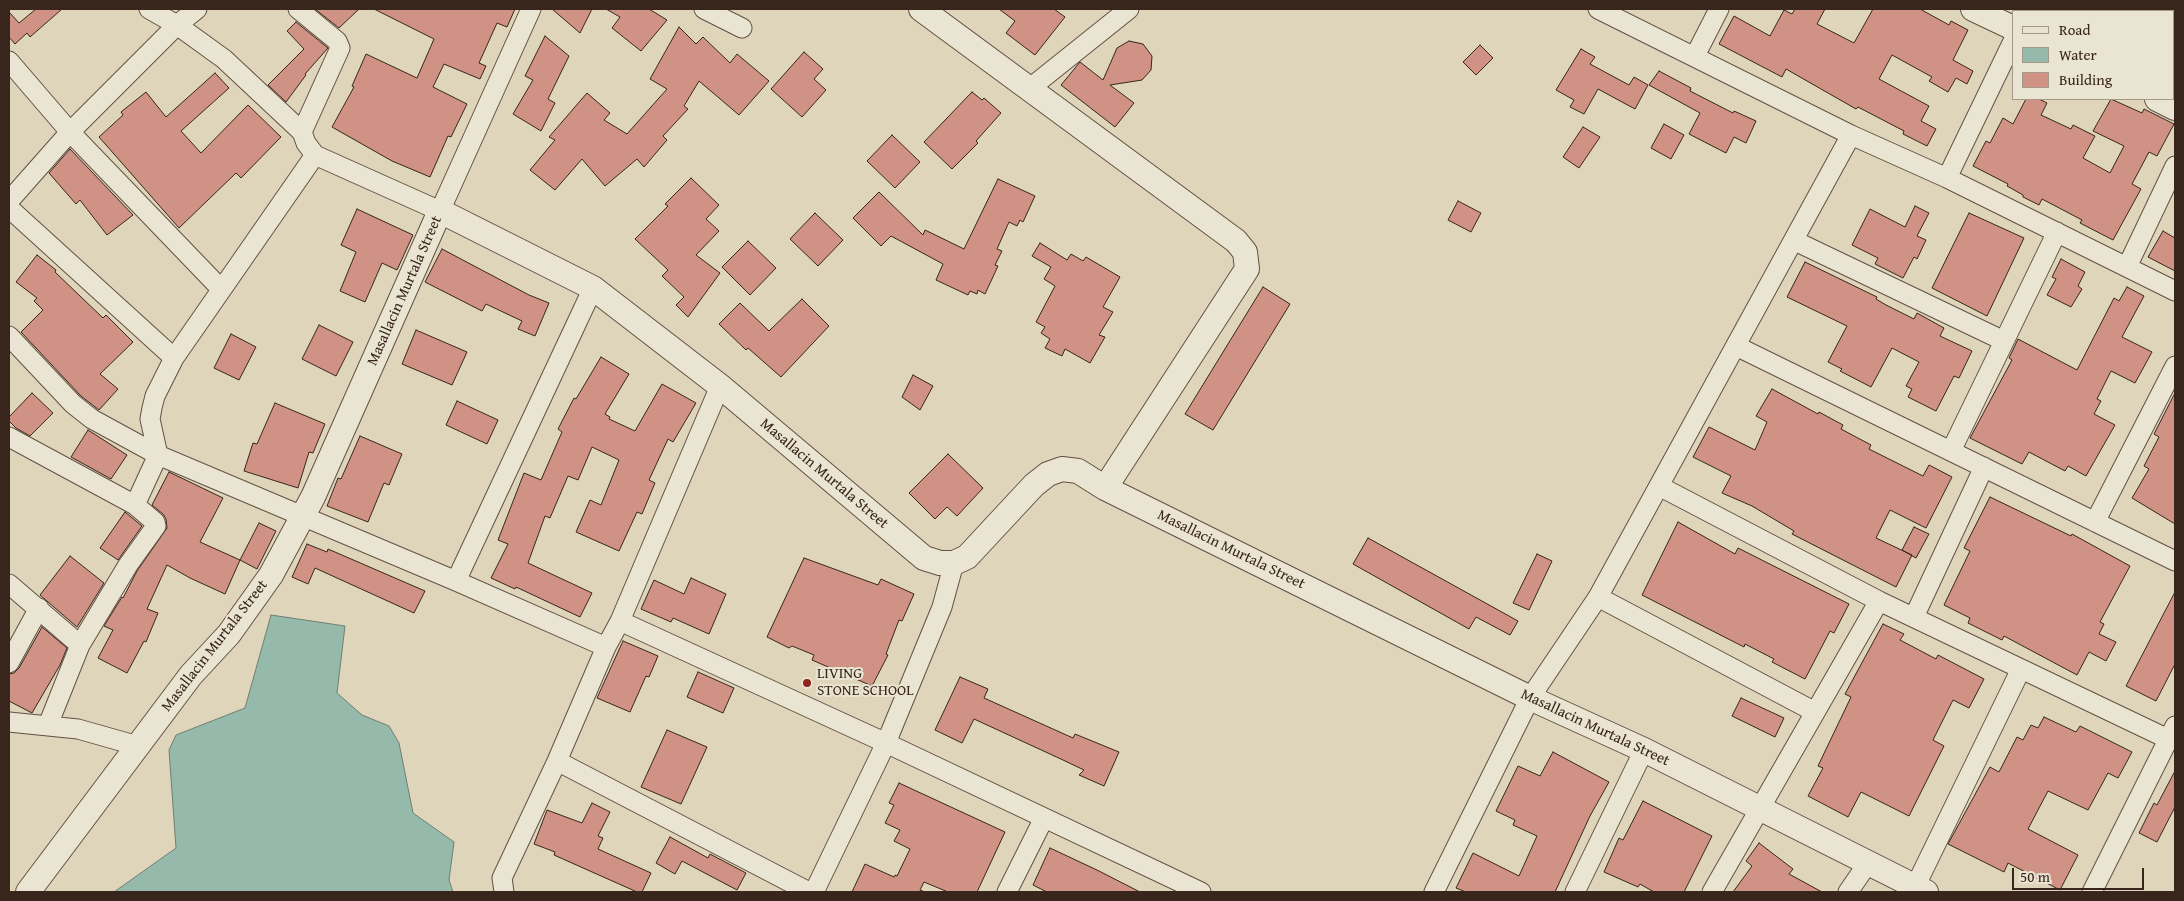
<!DOCTYPE html>
<style>
body{margin:0}
#map{position:relative;width:2184px;height:901px;overflow:hidden;background:#dfd5bb;font-family:"Gentium Book Plus",serif}
canvas{display:block}
.frame{position:absolute;inset:0;border:10px solid #38251c;pointer-events:none}
.legend{position:absolute;left:2012px;top:10px;width:162px;height:90px;box-sizing:border-box;background:#eae4d3;border:1px solid #a3988a;margin:0;padding:6px 9px;list-style:none;font-size:15px;color:#38251c}
.legend li{display:flex;align-items:center;gap:10px;height:25px}
.legend b{width:25px;border:1px solid #a3988a}
.scale{position:absolute;left:2012px;top:868px;width:132px;height:22px;box-sizing:border-box;border:2px solid #38251c;border-top:0;padding-left:6px;font-size:15px;line-height:18px;white-space:nowrap;color:#38251c;-webkit-text-stroke:4px #eae4d3;paint-order:stroke}
</style>
<div id="map">
<canvas width="2184" height="901"></canvas>
<div class="frame"></div>
<ul class="legend">
<li><b style="height:6px;background:#eae4d3"></b>Road</li>
<li><b style="height:14px;background:#95b9ab"></b>Water</li>
<li><b style="height:14px;background:#cf9284"></b>Building</li>
</ul>
<div class="scale">50 m</div>
</div>
<script>
const context = document.querySelector('canvas').getContext('2d');
context.lineJoin = 'round';
function fill(path, color) {
  context.fillStyle = color;
  context.fill(path, 'evenodd');
}
function toPath(rows) {
  const path = new Path2D();
  for (const r of rows) {
    path.moveTo(r[0], r[1]);
    for (let i = 2; i < r.length; i += 2) path.lineTo(r[i], r[i + 1]);
  }
  return path;
}
function strokePath(path, color, width, dash) {
  context.strokeStyle = color;
  context.lineWidth = width;
  context.lineCap = dash ? 'butt' : 'round';
  context.setLineDash(dash || []);
  context.stroke(path);
}
function label(font, color, halo, rows, align = 'center') {
  context.font = font + ' "Gentium Book Plus",serif';
  context.lineWidth = 4;
  context.setLineDash([]);
  context.textBaseline = 'middle';
  context.strokeStyle = halo;
  context.fillStyle = color;
  for (const [text, x, y, turn = 0] of rows) {
    context.save();
    context.translate(x, y);
    context.rotate((+turn || 0) * Math.PI / 180);
    context.textAlign = isNaN(turn) ? turn : align;
    if (halo) context.strokeText(text, 0, 0);
    context.fillText(text, 0, 0);
    context.restore();
  }
}
const water = toPath([
 [271,615,345,626,337,693,362,715,389,726,399,743,413,813,454,842,449,880,453,892,114,892,176,848,169,750,176,735,245,708,271,615]
]);
fill(water, '#95b9ab');
strokePath(water, '#707e72', 1);
const building = toPath([
 [36,9,62,9,30,37,27,33,15,44,9,37,9,12,19,23,36,9],
 [315,9,359,9,339,28,315,9],
 [374,9,515,9,507,27,497,23,479,63,486,66,480,79,444,64,433,87,467,104,451,137,448,136,430,177,392,161,332,127,354,87,352,86,366,54,417,78,434,39,374,9],
 [552,9,592,9,580,33,552,9],
 [606,9,649,9,667,20,641,51,612,28,620,17,606,9],
 [999,9,1054,9,1065,17,1035,55,1006,33,1015,21,999,9],
 [1795,9,1825,9,1817,24,1854,43,1873,9,1920,9,1949,25,1951,21,1968,30,1953,60,1973,71,1967,84,1956,78,1948,92,1929,81,1932,77,1892,55,1879,79,1929,106,1921,121,1936,129,1927,146,1903,134,1904,131,1858,107,1856,109,1786,69,1782,77,1719,44,1734,16,1770,36,1784,10,1792,14,1795,9],
 [296,22,328,48,305,74,306,75,286,102,268,85,304,49,287,31,296,22],
 [679,27,696,44,703,37,730,63,737,54,769,81,739,115,699,81,684,106,688,109,663,136,667,140,644,167,637,159,605,186,582,159,555,190,530,170,555,140,549,137,587,93,610,113,604,120,627,134,667,89,650,79,679,27],
 [545,36,569,56,548,99,555,103,541,131,513,114,533,80,525,76,545,36],
 [1129,41,1143,44,1152,56,1151,70,1142,80,1110,85,1134,103,1115,127,1061,85,1080,62,1103,80,1117,48,1129,41],
 [1480,45,1493,58,1476,75,1463,62,1480,45],
 [1581,49,1595,57,1590,64,1629,85,1634,77,1648,85,1635,109,1598,89,1584,114,1570,107,1574,100,1556,90,1581,49],
 [804,52,823,69,814,79,826,90,802,117,771,89,804,52],
 [1659,71,1691,88,1690,91,1733,113,1734,111,1756,121,1746,143,1734,137,1726,153,1689,134,1700,113,1649,85,1659,71],
 [215,73,229,88,181,131,201,153,248,105,281,137,241,178,236,173,179,228,99,137,123,115,121,112,146,92,166,117,215,73],
 [972,92,982,100,984,98,1001,113,976,141,978,143,952,169,924,142,972,92],
 [2026,99,2039,99,2047,103,2041,115,2071,129,2073,125,2095,136,2083,158,2110,173,2124,146,2093,131,2111,99,2142,113,2144,109,2174,124,2157,156,2149,152,2132,184,2141,189,2113,240,2080,223,2082,220,2042,199,2039,205,2023,197,2023,195,2007,186,2008,184,1973,166,1986,141,1990,143,2003,118,2013,124,2026,99],
 [1664,124,1684,135,1671,159,1651,148,1664,124],
 [1583,127,1600,137,1579,168,1563,157,1583,127],
 [892,135,920,162,895,188,867,161,892,135],
 [70,149,133,215,107,235,80,200,76,204,49,173,70,149],
 [691,178,719,205,706,219,719,231,696,255,720,273,688,317,676,305,684,297,662,276,668,270,635,239,668,206,665,204,691,178],
 [998,179,1035,196,1023,222,1020,220,1017,226,1009,222,997,249,1002,251,995,265,998,266,985,294,978,290,977,294,970,291,968,295,936,280,943,264,891,236,881,246,853,218,879,192,923,235,925,230,964,249,998,179],
 [1458,201,1481,213,1471,232,1448,220,1458,201],
 [1915,206,1929,213,1917,236,1926,240,1917,259,1914,257,1903,278,1875,264,1878,258,1852,245,1870,209,1905,227,1915,206],
 [357,209,413,235,397,270,382,263,365,302,340,291,356,252,341,245,357,209],
 [815,213,843,240,818,266,790,239,815,213],
 [1969,213,2024,238,1987,316,1932,288,1969,213],
 [2163,231,2175,238,2175,271,2148,257,2163,231],
 [748,241,776,268,750,295,722,267,748,241],
 [1040,243,1067,260,1071,254,1083,261,1086,257,1120,277,1103,307,1113,312,1099,335,1105,337,1090,363,1065,349,1062,356,1045,348,1050,339,1041,333,1045,327,1036,322,1055,286,1044,279,1051,267,1032,256,1040,243],
 [442,249,529,295,549,303,535,336,518,329,522,321,486,304,482,311,425,282,442,249],
 [37,255,56,270,55,272,103,318,106,315,133,342,100,374,118,389,99,410,81,396,21,332,43,310,34,301,37,298,16,282,37,255],
 [2061,259,2085,272,2078,286,2082,289,2071,307,2047,295,2056,279,2052,277,2061,259],
 [1805,262,1877,297,1876,299,1886,305,1914,319,1917,313,1944,328,1940,336,1972,351,1959,378,1954,376,1936,411,1908,397,1912,389,1906,386,1919,362,1892,348,1871,387,1840,371,1842,369,1828,362,1847,326,1787,297,1805,262],
 [1263,287,1290,304,1213,430,1185,414,1263,287],
 [2127,287,2144,296,2122,337,2152,352,2135,383,2111,371,2097,399,2101,401,2094,414,2115,425,2086,476,2068,466,2065,471,2029,452,2022,464,1970,438,2012,360,2009,358,2018,339,2077,370,2114,298,2119,301,2127,287],
 [802,299,829,326,781,377,748,348,746,350,719,324,740,303,769,331,802,299],
 [319,325,353,342,336,376,302,359,319,325],
 [416,330,467,352,452,385,402,364,416,330],
 [231,334,256,347,239,380,214,368,231,334],
 [601,357,629,374,605,414,610,417,609,419,635,431,662,384,696,403,673,442,668,439,649,480,655,483,642,514,637,512,619,551,576,532,590,500,601,505,619,460,592,447,578,480,568,476,550,518,545,516,528,563,592,593,580,617,516,587,515,589,491,578,508,544,498,540,524,473,541,480,562,432,558,429,574,398,576,399,601,357],
 [913,375,933,386,920,410,902,397,913,375],
 [1772,389,1818,414,1819,412,1843,425,1841,429,1871,445,1869,449,1923,476,1929,465,1952,477,1926,528,1890,510,1876,538,1912,555,1896,587,1792,534,1794,531,1752,506,1722,493,1731,476,1693,457,1709,427,1755,450,1767,422,1756,416,1772,389],
 [32,393,53,413,30,436,16,428,9,421,9,417,32,393],
 [2175,393,2175,524,2132,498,2149,469,2144,466,2159,437,2154,434,2175,393],
 [457,401,498,420,487,444,446,425,457,401],
 [275,403,325,424,313,453,309,452,298,488,244,471,253,443,257,444,275,403],
 [88,430,127,455,111,479,71,457,88,430],
 [360,436,402,454,389,485,384,483,368,522,327,506,338,478,341,479,360,436],
 [948,454,983,488,957,516,947,507,935,519,909,493,948,454],
 [169,472,223,498,200,542,240,560,225,594,190,578,167,565,147,609,158,613,146,642,144,641,127,673,98,658,113,630,104,626,122,597,123,598,137,571,167,528,166,519,163,514,152,505,169,472],
 [1990,497,2071,536,2072,534,2130,566,2100,622,2104,624,2099,634,2116,642,2106,661,2089,652,2077,675,2004,636,2002,640,1968,623,1970,618,1944,605,1970,551,1964,548,1990,497],
 [125,512,142,526,118,560,100,548,125,512],
 [1678,522,1735,554,1738,548,1849,604,1834,633,1830,631,1805,679,1772,662,1774,659,1745,644,1744,647,1642,595,1678,522],
 [259,523,276,531,257,569,240,560,259,523],
 [1914,527,1929,534,1916,558,1902,550,1914,527],
 [1368,538,1518,621,1510,635,1476,617,1469,629,1353,564,1368,538],
 [307,544,327,552,328,549,425,591,414,613,315,568,308,584,292,577,307,544],
 [1537,554,1552,561,1529,610,1513,603,1537,554],
 [70,556,104,583,77,627,40,595,70,556],
 [804,558,878,585,881,579,914,594,902,621,899,620,886,654,888,655,872,686,812,660,814,655,792,646,789,648,767,637,804,558],
 [691,578,726,594,709,634,673,618,671,622,641,609,654,580,684,594,691,578],
 [2175,592,2175,664,2156,701,2126,686,2175,592],
 [1883,624,1904,634,1900,640,1936,659,1938,655,1984,679,1969,708,1953,700,1933,740,1944,746,1909,816,1861,792,1848,817,1808,796,1823,768,1818,766,1851,697,1845,694,1883,624],
 [42,627,67,648,60,665,32,713,9,701,9,674,14,673,19,668,42,627],
 [623,641,658,656,649,677,646,676,630,712,597,698,623,641],
 [698,672,734,688,723,713,687,697,698,672],
 [960,677,988,689,984,698,1073,738,1075,734,1119,752,1104,786,1079,775,1084,770,1063,760,974,719,962,743,935,730,960,677],
 [1741,698,1784,718,1775,737,1732,716,1741,698],
 [2044,717,2076,732,2080,726,2132,752,2118,778,2108,773,2088,810,2048,791,2028,829,2078,855,2060,890,2008,863,2004,872,1948,844,1990,767,1999,772,2017,737,2023,740,2031,725,2038,728,2044,717],
 [667,730,707,747,681,804,641,787,667,730],
 [1553,752,1609,782,1590,816,1555,892,1466,892,1456,888,1473,853,1519,876,1537,836,1513,825,1515,820,1496,811,1518,766,1540,776,1553,752],
 [2175,771,2175,807,2157,842,2139,833,2154,803,2157,805,2175,771],
 [899,783,1005,832,977,892,948,892,924,882,920,890,925,892,852,892,865,864,894,877,895,875,897,876,910,849,894,841,900,830,885,823,894,805,889,803,899,783],
 [1643,801,1712,836,1684,892,1654,892,1640,884,1638,887,1604,872,1619,838,1623,840,1643,801],
 [592,803,610,812,598,836,603,838,598,849,651,873,642,892,637,892,554,855,555,852,534,844,547,810,582,823,592,803],
 [670,837,708,858,710,854,746,873,737,890,682,861,675,874,656,863,670,837],
 [1759,843,1793,869,1789,874,1822,892,1733,892,1752,866,1746,861,1759,843],
 [1050,848,1097,870,1140,892,1047,892,1033,885,1050,848]
]);
fill(building, '#cf9284');
strokePath(building, '#38251c', 1);
const minor = toPath([
 [149,9,177,25,224,59,302,132,306,143,315,155,440,211,531,9],
 [298,9,337,41,340,48,302,132],
 [704,9,742,28],
 [1598,9,1851,135,1947,178,2175,291],
 [1695,56,1719,9],
 [9,61,70,132,221,289],
 [1029,89,1129,9],
 [1947,178,2013,41],
 [9,201,70,132,177,25,197,9],
 [9,208,174,358],
 [1795,241,2004,341],
 [2127,267,2175,166],
 [9,336,73,404,92,419,158,455,456,581,606,647],
 [1736,346,2175,561],
 [9,437,135,505,155,522,156,526,128,565,80,645,48,725],
 [1951,451,2057,232],
 [1659,486,1879,601,2168,739],
 [135,505,158,455,150,419,152,408,155,396,174,358,315,155],
 [2095,522,2175,366],
 [456,581,593,288],
 [9,584,80,645],
 [1598,597,1815,712],
 [1914,617,1984,467],
 [620,621,886,743,1201,892],
 [9,663,39,608],
 [9,722,78,729,138,746],
 [557,761,809,892],
 [1915,887,2021,669],
 [504,892,502,878,557,761,606,647,620,621,720,386],
 [814,892,886,743,942,607,954,563],
 [1007,892,1044,818],
 [1434,892,1530,698,1598,597,1851,135],
 [1575,892,1644,750],
 [1712,892,1879,601],
 [1848,892,1868,863],
 [2092,892,2175,726]
]);
const tertiary = toPath([
 [921,9,1236,241,1245,252,1247,269,1105,488],
 [1973,9,2013,28],
 [2142,11,2143,9],
 [2157,99,2175,108],
 [28,892,191,675,229,634,271,575,313,497,440,211,593,288,720,386,924,558,940,563,954,563,967,557,1034,485,1048,474,1062,469,1078,471,1105,488,1530,698,1644,750,1926,892]
]);
strokePath(minor, '#625144', 21);
strokePath(tertiary, '#625144', 26);
strokePath(minor, '#eae4d3', 19);
strokePath(tertiary, '#eae4d3', 24);
for (const [x, y, r, color] of [
 [807,683,5,"#8f2418"]
]) {
  const dot = new Path2D();
  dot.arc(x, y, r, 0, 2 * Math.PI);
  context.fillStyle = color;
  context.fill(dot);
  strokePath(dot, '#eae4d3', 2);
}
label('15px', '#38251c', '#eae4d3', [
 ["Masallacin Murtala Street",405,291,-66],
 ["Masallacin Murtala Street",824,474,40],
 ["Masallacin Murtala Street",1231,550,26],
 ["Masallacin Murtala Street",215,646,-52],
 ["Masallacin Murtala Street",1595,728,25]
]);
label('15px', '#38251c', '#eae4d3', [
 ["LIVING",817,674],
 ["STONE SCHOOL",817,691]
], 'left');
</script>
